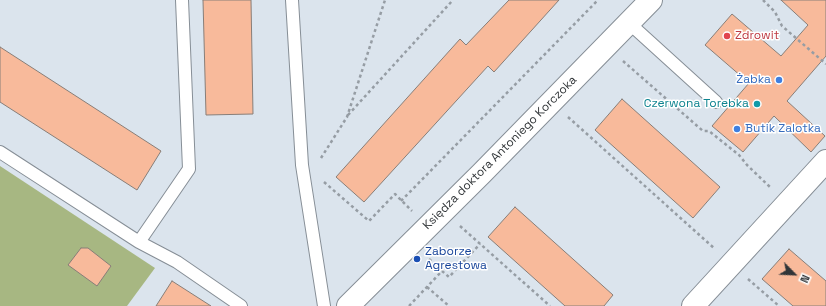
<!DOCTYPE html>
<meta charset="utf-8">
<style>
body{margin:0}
#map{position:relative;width:826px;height:306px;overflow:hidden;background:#dbe4ed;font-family:"Space Grotesk",sans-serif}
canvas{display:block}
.north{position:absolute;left:774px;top:254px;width:40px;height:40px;-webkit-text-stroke:3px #fff;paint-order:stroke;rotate:114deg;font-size:11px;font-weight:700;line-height:16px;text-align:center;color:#313538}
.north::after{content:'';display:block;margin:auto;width:14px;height:18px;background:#313538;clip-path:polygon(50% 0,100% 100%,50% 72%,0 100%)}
</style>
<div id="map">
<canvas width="826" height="306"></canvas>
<div class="north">N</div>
</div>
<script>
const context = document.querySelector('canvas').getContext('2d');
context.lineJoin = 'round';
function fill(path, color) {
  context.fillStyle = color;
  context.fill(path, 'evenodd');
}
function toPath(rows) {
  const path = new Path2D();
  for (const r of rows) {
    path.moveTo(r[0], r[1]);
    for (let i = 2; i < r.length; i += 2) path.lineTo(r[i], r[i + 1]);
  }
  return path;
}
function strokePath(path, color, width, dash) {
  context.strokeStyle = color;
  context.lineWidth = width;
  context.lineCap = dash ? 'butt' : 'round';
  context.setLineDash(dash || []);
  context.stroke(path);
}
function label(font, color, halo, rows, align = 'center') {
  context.font = font + ' "Space Grotesk",sans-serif';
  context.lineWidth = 3;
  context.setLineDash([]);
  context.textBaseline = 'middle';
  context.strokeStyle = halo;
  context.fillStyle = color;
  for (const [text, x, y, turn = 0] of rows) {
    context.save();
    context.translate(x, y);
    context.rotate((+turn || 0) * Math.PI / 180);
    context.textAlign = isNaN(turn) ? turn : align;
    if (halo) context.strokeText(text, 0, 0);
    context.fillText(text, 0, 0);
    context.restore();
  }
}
fill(toPath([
 [0,166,155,268,127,306,0,306]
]), '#a7b782');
const building = toPath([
 [203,0,251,0,253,114,206,115,203,0],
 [509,0,559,0,494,72,488,66,364,202,336,177,460,39,466,45,509,0],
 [781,0,826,0,826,56,787,101,825,136,811,152,774,116,743,152,712,126,749,83,705,45,732,14,781,56,808,25,781,0],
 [0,47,161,151,137,190,0,102,0,47],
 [622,99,720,187,693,218,595,130,622,99],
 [515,207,613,295,604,306,565,306,488,237,515,207],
 [81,248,88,248,111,266,97,286,68,265,81,248],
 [789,249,826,281,826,306,793,306,762,279,789,249],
 [172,281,211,306,156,306,172,281]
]);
fill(building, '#f8ba9b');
strokePath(building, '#887e78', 1);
const service = toPath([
 [292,0,302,165,324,306],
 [629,23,716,102],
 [0,152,139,242,177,262,241,306],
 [139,242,189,169,182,0]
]);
const minor = toPath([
 [693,306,826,161]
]);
const tertiary = toPath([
 [348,306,482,173,651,0]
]);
strokePath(service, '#868e96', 14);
strokePath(minor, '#868e96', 24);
strokePath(tertiary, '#868e96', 24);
strokePath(toPath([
 [763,0,775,12,782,26,826,64],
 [623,61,703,131,709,131,739,155,747,165,771,188],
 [348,115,453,0],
 [568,117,715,249],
 [321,158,347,117,385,0],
 [324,182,369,221,395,194,412,211],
 [401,201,598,0],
 [460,226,550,306],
 [429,259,442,271],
 [748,279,779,306],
 [427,287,449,306],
 [409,306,442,271,449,277,480,244]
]), '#969da4', 2.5, [3, 3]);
strokePath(service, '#fff', 12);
strokePath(minor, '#fff', 22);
strokePath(tertiary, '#fff', 22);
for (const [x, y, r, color] of [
 [727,36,4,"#e0444e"],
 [779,80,4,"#3f7fe0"],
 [757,104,4,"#0f9aa8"],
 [737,129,4,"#3f7fe0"],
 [417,259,4,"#1a4fb4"]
]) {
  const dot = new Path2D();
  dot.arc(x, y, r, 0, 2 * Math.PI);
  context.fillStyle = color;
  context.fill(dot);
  strokePath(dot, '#fff', 1.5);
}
label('12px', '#be3a42', '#fff', [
 ["Zdrowit",735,36]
], 'left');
label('12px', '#366cbe', '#fff', [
 ["Żabka",771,80],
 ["Butik Zalotka",745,129,"left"]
], 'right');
label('12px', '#0d838f', '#fff', [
 ["Czerwona Torebka",749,104]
], 'right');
label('12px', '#313538', '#fff', [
 ["Księdza doktora Antoniego Korczoka",500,153,-45]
]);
label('12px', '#164399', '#fff', [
 ["Zaborze",425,252],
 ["Agrestowa",425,266]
], 'left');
</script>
